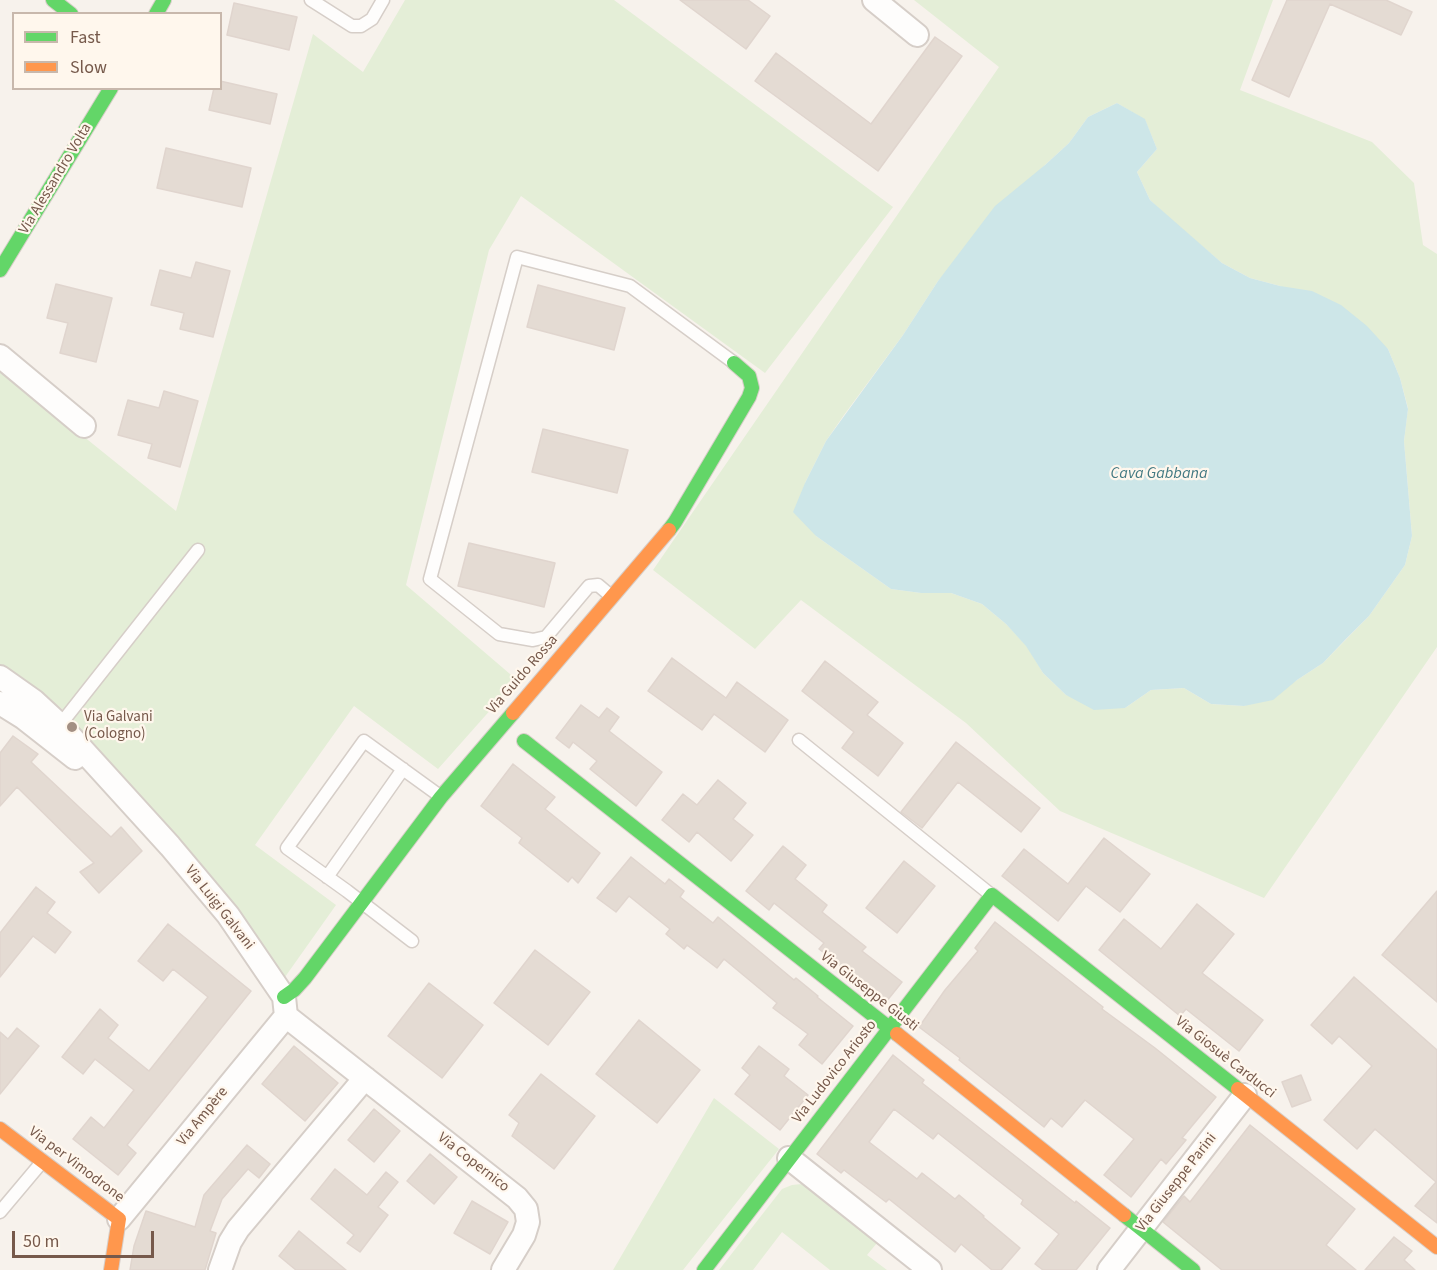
<!DOCTYPE html>
<meta charset="utf-8">
<style>
body{margin:0}
#map{position:relative;width:1437px;height:1270px;overflow:hidden;background:#f7f2ec;font-family:"Source Sans 3",sans-serif}
canvas{display:block}
.legend{position:absolute;left:12px;top:12px;width:210px;height:78px;box-sizing:border-box;background:#fff7ed;border:2px solid #c8b8ac;margin:0;padding:8px 10px;list-style:none;font-size:18px;color:#76594b}
.legend li{display:flex;align-items:center;gap:12px;height:30px}
.legend b{width:30px;border:2px solid #c8b8ac}
.scale{position:absolute;left:12px;top:1231px;width:142px;height:27px;box-sizing:border-box;border:3px solid #76594b;border-top:0;padding-left:8px;font-size:18px;line-height:21px;white-space:nowrap;color:#76594b;-webkit-text-stroke:4px #fff7ed;paint-order:stroke}
</style>
<div id="map">
<canvas width="1437" height="1270"></canvas>
<ul class="legend">
<li><b style="height:8px;background:#63d668"></b>Fast</li>
<li><b style="height:8px;background:#ff974d"></b>Slow</li>
</ul>
<div class="scale">50 m</div>
</div>
<script>
const context = document.querySelector('canvas').getContext('2d');
context.lineJoin = 'round';
function fill(path, color) {
  context.fillStyle = color;
  context.fill(path, 'evenodd');
}
function toPath(rows) {
  const path = new Path2D();
  for (const r of rows) {
    path.moveTo(r[0], r[1]);
    for (let i = 2; i < r.length; i += 2) path.lineTo(r[i], r[i + 1]);
  }
  return path;
}
function strokePath(path, color, width, dash) {
  context.strokeStyle = color;
  context.lineWidth = width;
  context.lineCap = dash ? 'butt' : 'round';
  context.setLineDash(dash || []);
  context.stroke(path);
}
function label(font, color, halo, rows, align = 'center') {
  context.font = font + ' "Source Sans 3",sans-serif';
  context.lineWidth = 4.5;
  context.setLineDash([]);
  context.textBaseline = 'middle';
  context.strokeStyle = halo;
  context.fillStyle = color;
  for (const [text, x, y, turn = 0] of rows) {
    context.save();
    context.translate(x, y);
    context.rotate((+turn || 0) * Math.PI / 180);
    context.textAlign = isNaN(turn) ? turn : align;
    if (halo) context.strokeText(text, 0, 0);
    context.fillText(text, 0, 0);
    context.restore();
  }
}
fill(toPath([
 [405,0,614,0,893,207,765,373,521,196,489,250,406,585,517,680,438,769,354,706,255,845,336,905,285,977,232,905,87,742,62,709,40,692,0,668,0,369,176,511,313,34,363,72],
 [914,0,1273,0,1240,90,1372,142,1414,183,1423,245,1437,254,1437,647,1264,898,1060,811,966,723,801,600,755,649,653,570,999,67],
 [1117,103,1145,120,1157,149,1137,172,1150,200,1173,222,1222,263,1250,278,1280,286,1388,349,1400,378,1408,408,1404,441,1412,536,1405,565,1369,616,1323,663,1297,680,1244,706,1211,704,1184,688,1151,690,1125,708,1066,695,1043,673,1027,646,1006,624,982,604,951,593,921,593,891,589,816,536,805,483,826,441,844,415,903,335,938,281,1045,165,1069,143,1088,117],
 [714,1098,779,1149,683,1270,613,1270],
 [802,1184,877,1243,867,1255,887,1270,830,1270,782,1232,753,1270,719,1270,782,1189,792,1185]
]), '#e4eed7');
fill(toPath([
 [1117,103,1145,119,1157,149,1137,172,1150,200,1222,263,1250,278,1280,286,1312,291,1341,305,1367,326,1388,349,1400,378,1408,409,1404,441,1412,536,1405,565,1369,616,1345,640,1323,663,1297,680,1273,700,1244,706,1211,704,1184,688,1151,690,1125,708,1094,710,1066,695,1043,673,1026,646,1006,624,982,604,951,593,921,593,891,589,816,536,793,512,805,483,826,441,903,335,938,281,995,206,1045,165,1069,143,1088,117]
]), '#cde6e8');
const building = toPath([
 [680,0,748,0,770,16,746,49,680,0],
 [1287,0,1386,0,1412,12,1401,35,1330,4,1289,97,1252,80,1287,0],
 [234,3,297,17,289,50,227,35,234,3],
 [935,37,962,56,878,171,755,81,776,53,871,124,935,37],
 [220,81,277,94,270,124,209,110,214,88,220,88,220,81],
 [166,148,251,168,242,207,157,188,166,148],
 [196,262,230,271,213,337,180,329,184,313,151,305,160,270,191,278,196,262],
 [56,284,112,298,96,362,60,353,68,323,47,318,56,284],
 [538,285,625,308,614,350,527,327,538,285],
 [164,391,198,401,180,467,148,458,152,444,118,435,128,400,159,408,164,391],
 [543,429,628,450,617,493,532,472,543,429],
 [469,543,555,563,544,607,458,586,469,543],
 [672,658,726,698,737,682,788,720,765,752,714,714,702,730,648,691,672,658],
 [825,661,878,702,867,715,903,743,878,776,842,748,854,732,802,691,825,661],
 [581,705,599,718,607,708,619,717,609,731,662,772,636,806,590,769,597,761,573,742,569,748,556,738,581,705],
 [13,736,38,754,31,762,111,837,121,827,142,851,99,893,80,872,94,863,17,787,0,806,0,753,13,736],
 [956,742,1040,808,1021,832,958,782,922,828,901,812,956,742],
 [513,764,555,797,545,809,600,853,578,883,572,877,568,882,519,843,522,838,481,806,513,764],
 [718,780,746,803,733,819,753,835,731,861,697,832,689,842,662,820,683,794,697,805,718,780],
 [1104,838,1150,874,1120,912,1086,886,1058,921,1002,876,1024,849,1068,884,1104,838],
 [783,846,806,865,795,879,827,905,822,912,866,947,862,951,902,982,886,1002,819,949,824,943,774,903,769,910,746,891,783,846],
 [631,857,665,884,669,879,684,891,680,897,713,923,718,917,794,980,796,978,818,996,817,997,853,1026,822,1064,799,1045,808,1034,773,1008,777,1003,724,959,717,968,687,945,684,949,666,934,670,929,629,896,616,912,597,898,631,857],
 [904,861,935,886,897,933,866,908,904,861],
 [36,887,55,902,47,913,71,932,55,953,33,936,0,977,0,933,36,887],
 [1437,891,1437,1002,1382,955,1437,891],
 [1197,904,1234,934,1202,973,1263,1020,1239,1051,1186,1009,1180,1016,1099,950,1124,919,1161,949,1197,904],
 [995,922,1103,1007,1102,1009,1155,1048,1216,1097,1182,1138,1186,1140,1166,1164,1161,1159,1131,1197,1104,1175,1134,1139,1085,1100,1062,1127,1051,1118,1044,1127,959,1060,960,1058,919,1027,945,990,978,951,975,948,995,922],
 [168,924,251,991,127,1145,136,1153,118,1175,73,1139,91,1117,104,1128,134,1090,95,1059,83,1074,62,1057,100,1009,118,1025,108,1038,149,1071,208,997,173,969,163,981,138,961,168,924],
 [535,950,590,992,548,1045,494,1003,535,950],
 [1354,977,1437,1050,1437,1223,1415,1206,1436,1182,1375,1129,1357,1149,1324,1120,1372,1066,1339,1036,1332,1044,1311,1025,1354,977],
 [429,983,483,1025,442,1078,388,1036,429,983],
 [639,1020,700,1070,657,1123,596,1074,639,1020],
 [17,1028,39,1046,0,1094,0,1032,8,1039,17,1028],
 [294,1046,338,1083,305,1121,262,1084,294,1046],
 [759,1046,789,1069,784,1076,808,1095,780,1130,735,1094,750,1075,742,1068,759,1046],
 [893,1055,924,1080,922,1083,1075,1203,1076,1201,1110,1228,1076,1270,1043,1270,1035,1264,1059,1234,1021,1204,1023,1200,938,1133,933,1139,894,1109,869,1142,917,1179,922,1173,955,1199,959,1195,984,1216,983,1217,1020,1248,1001,1270,992,1270,961,1244,955,1252,889,1199,886,1202,844,1170,841,1173,817,1154,893,1055],
 [541,1074,595,1116,554,1169,512,1136,519,1123,509,1115,541,1074],
 [1301,1075,1311,1100,1292,1107,1282,1082,1301,1075],
 [374,1109,400,1131,374,1162,348,1140,374,1109],
 [1250,1125,1355,1209,1326,1245,1356,1270,1222,1270,1163,1222,1184,1196,1190,1202,1250,1125],
 [247,1145,270,1164,259,1178,248,1169,222,1199,210,1231,216,1233,205,1270,130,1270,134,1246,146,1211,195,1227,204,1195,247,1145],
 [430,1154,457,1177,434,1204,407,1181,430,1154],
 [335,1169,367,1195,386,1172,398,1182,378,1207,388,1215,360,1252,347,1243,354,1235,311,1199,335,1169],
 [472,1201,508,1222,490,1254,454,1233,472,1201],
 [299,1231,346,1270,296,1270,279,1256,299,1231],
 [1394,1237,1412,1251,1404,1260,1415,1270,1365,1270,1394,1237]
]);
fill(building, '#e4dbd3');
strokePath(building, '#e0d5ce', 1.5);
const lane = toPath([
 [311,0,352,26,361,26,372,19,383,0],
 [611,596,598,585,589,586,546,637,533,640,499,634,430,579,517,257,630,286,733,362],
 [60,725,198,550],
 [799,740,990,894],
 [327,877,403,769],
 [412,941,347,891,287,848,364,741,440,796],
 [0,1212,42,1162]
]);
const street = toPath([
 [874,0,917,35],
 [0,356,84,426],
 [0,677,34,701,60,725,170,846,228,915,284,997,286,1016],
 [0,703,24,718,75,758],
 [286,1016,517,1198,526,1209,528,1222,524,1235,503,1270],
 [789,1158,930,1270],
 [119,1219,286,1016],
 [220,1270,230,1242,238,1229,365,1078],
 [1109,1270,1245,1095]
]);
const fast = toPath([
 [53,0,71,14],
 [156,14,164,0],
 [0,270,111,88],
 [669,530,675,522,749,397,752,388,749,376,734,363],
 [524,741,897,1034],
 [284,997,294,990,305,978,441,797,513,713],
 [1124,1215,1193,1270],
 [704,1270,992,895,1238,1089]
]);
const slow = toPath([
 [513,713,669,530],
 [897,1034,1124,1215],
 [1238,1089,1437,1247],
 [0,1129,119,1219,111,1270]
]);
strokePath(lane, '#d6cec8', 15);
strokePath(street, '#d6cec8', 26);
strokePath(fast, '#d7cec8', 16);
strokePath(slow, '#d7cec8', 16);
strokePath(lane, '#fefdfc', 12);
strokePath(street, '#fefdfc', 22);
strokePath(fast, '#63d668', 14);
strokePath(slow, '#ff974d', 14);
for (const [x, y, r, color] of [
 [72,727,6,"#a38f83"]
]) {
  const dot = new Path2D();
  dot.arc(x, y, r, 0, 2 * Math.PI);
  context.fillStyle = color;
  context.fill(dot);
  strokePath(dot, '#fff7ed', 2);
}
label('15px', '#76594b', '#fff7ed', [
 ["Via Alessandro Volta",56,179,-59],
 ["Via Guido Rossa",523,675,-49],
 ["Via Luigi Galvani",219,908,52],
 ["Via Giuseppe Giusti",869,992,38],
 ["Via Giosuè Carducci",1225,1058,38],
 ["Via Ludovico Ariosto",835,1072,-52],
 ["Via Ampère",203,1117,-51],
 ["Via Copernico",473,1163,38],
 ["Via per Vimodrone",76,1165,37],
 ["Via Giuseppe Parini",1177,1183,-52]
]);
label('15px', '#76594b', '#fff7ed', [
 ["Via Galvani",84,718],
 ["(Cologno)",84,735]
], 'left');
label('italic 16px', '#427982', '#fff7ed', [
 ["Cava Gabbana",1159,474]
]);
</script>
